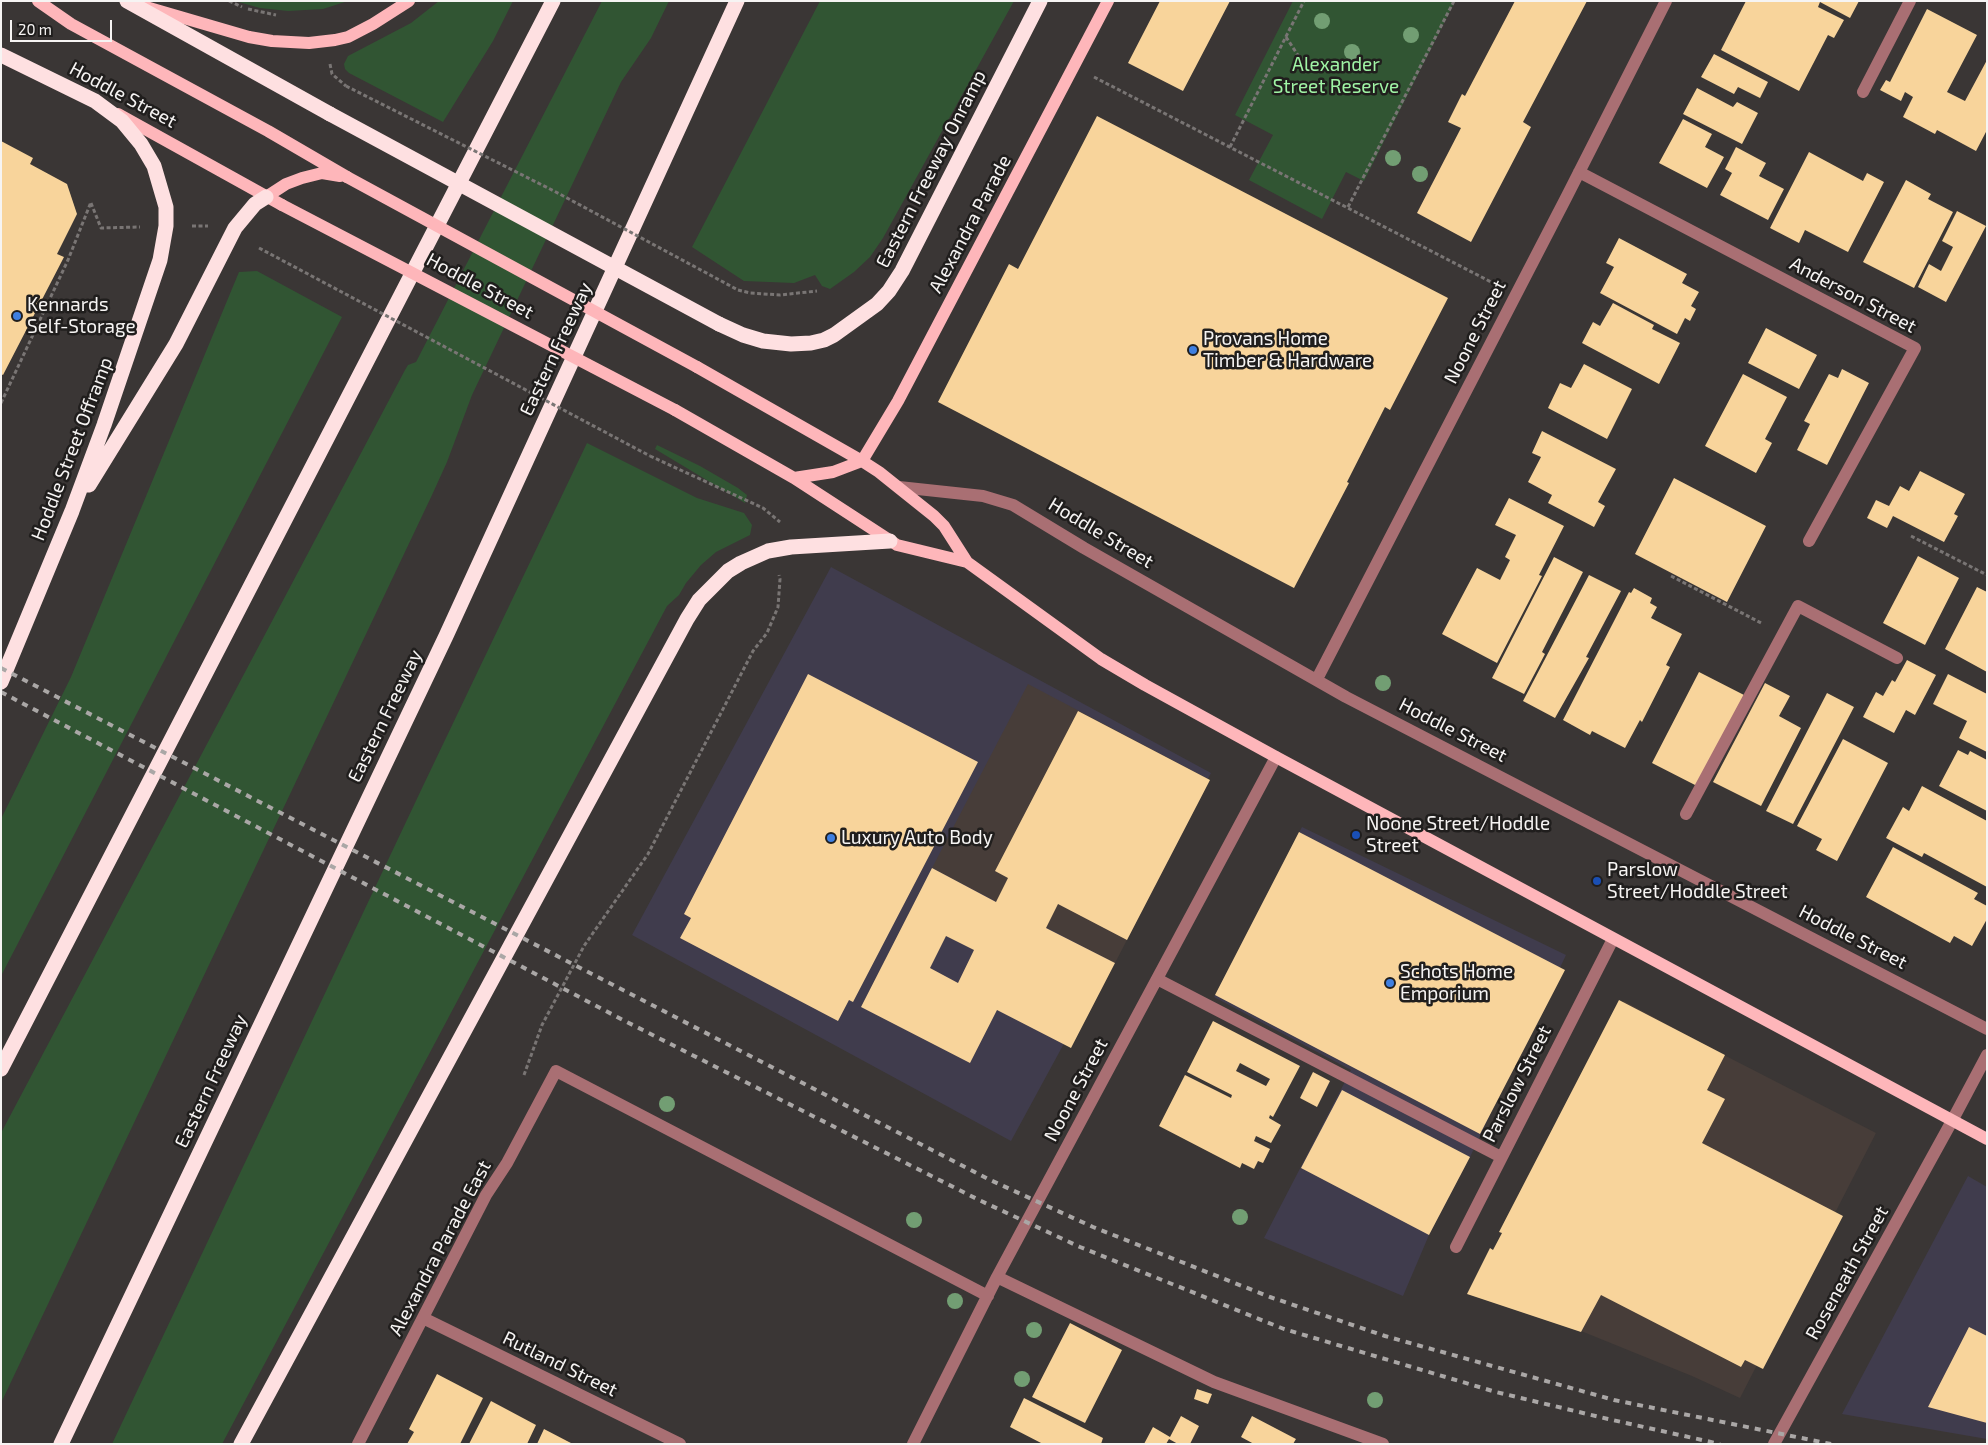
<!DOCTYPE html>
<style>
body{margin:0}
#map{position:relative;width:1988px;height:1445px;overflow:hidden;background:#3a3635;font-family:"Exo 2",sans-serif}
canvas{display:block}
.frame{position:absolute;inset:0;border:2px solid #f6f4f3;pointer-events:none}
.scale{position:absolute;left:10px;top:20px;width:102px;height:22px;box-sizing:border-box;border:2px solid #f6f4f3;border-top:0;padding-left:6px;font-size:15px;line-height:18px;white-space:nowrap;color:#f6f4f3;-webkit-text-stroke:4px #201e1d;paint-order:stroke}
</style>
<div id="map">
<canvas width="1988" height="1445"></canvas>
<div class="frame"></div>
<div class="scale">20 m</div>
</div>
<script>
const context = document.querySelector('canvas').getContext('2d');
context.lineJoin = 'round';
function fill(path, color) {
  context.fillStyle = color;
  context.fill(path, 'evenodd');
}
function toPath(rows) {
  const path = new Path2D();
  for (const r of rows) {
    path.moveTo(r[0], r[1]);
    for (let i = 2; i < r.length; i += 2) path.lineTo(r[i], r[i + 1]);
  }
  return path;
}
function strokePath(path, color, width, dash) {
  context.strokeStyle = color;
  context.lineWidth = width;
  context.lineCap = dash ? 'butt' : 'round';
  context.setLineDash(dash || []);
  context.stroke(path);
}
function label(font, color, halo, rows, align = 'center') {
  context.font = font + ' "Exo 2",sans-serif';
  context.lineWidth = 5;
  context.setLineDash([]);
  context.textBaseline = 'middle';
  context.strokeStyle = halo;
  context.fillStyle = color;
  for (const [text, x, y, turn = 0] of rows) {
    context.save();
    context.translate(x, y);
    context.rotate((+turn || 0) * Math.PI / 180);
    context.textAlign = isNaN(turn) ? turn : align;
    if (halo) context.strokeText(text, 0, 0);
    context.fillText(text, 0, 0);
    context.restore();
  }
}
fill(toPath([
 [831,567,1211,773,1011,1141,632,935],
 [1302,827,1566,955,1470,1157,1429,1235,1403,1296,1264,1238,1351,1070,1214,997],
 [1968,1176,1987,1187,1987,1439,1842,1414]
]), '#403c4d');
fill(toPath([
 [1028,684,1210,780,1115,963,932,868],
 [1624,1001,1722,1054,1876,1133,1740,1398,1692,1376,1549,1318,1477,1284]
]), '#473d39');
fill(toPath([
 [235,1,304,2,348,1,323,9,288,11,260,8],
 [439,1,513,1,493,41,443,122,349,73,345,69,344,64,348,56,411,23],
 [602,1,669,1,651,38,621,82,472,395,447,462,432,495,1,1403,1,1133,405,370,408,365,416,362],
 [820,1,1014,1,883,238,870,257,854,272,830,289,822,286,815,275,794,283,744,281,692,247],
 [1293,1,1455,1,1364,181,1346,172,1322,219,1249,180,1273,135,1235,115],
 [257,271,342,317,1,976,1,819,71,677,239,272],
 [587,443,697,498,744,513,752,525,750,535,716,552,701,565,686,583,679,595,667,606,222,1444,112,1444,423,786],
 [657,445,700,466,738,488,747,495,745,503,655,449]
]), '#315533');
fill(toPath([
 [1160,1,1230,1,1183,91,1128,63],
 [1515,1,1587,1,1523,122,1531,127,1471,242,1417,213,1461,128,1448,122,1462,94,1465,96],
 [1746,1,1859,1,1850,18,1820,2,1818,7,1844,20,1834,38,1828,35,1799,91,1721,50],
 [1927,9,1977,35,1947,92,1965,101,1987,60,1987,130,1976,151,1937,130,1935,134,1903,117,1913,97,1905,92,1901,101,1880,90,1886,80,1890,82],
 [1714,54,1768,82,1760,98,1738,87,1734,94,1701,77],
 [1697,88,1733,107,1737,102,1758,113,1742,144,1683,114],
 [1097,116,1448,298,1390,410,1385,407,1347,482,1349,483,1294,588,938,402,1009,264,1018,269],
 [1683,119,1712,134,1705,147,1724,157,1707,188,1659,163],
 [1,141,33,158,30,164,67,184,77,214,57,254,64,257,3,375,1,374],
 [1736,147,1766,163,1759,176,1784,189,1768,220,1720,195,1732,173,1725,169],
 [1809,152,1863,181,1867,173,1884,182,1848,252,1805,230,1799,243,1770,228],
 [1906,180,1931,194,1928,199,1953,212,1914,288,1863,262],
 [1957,211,1986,226,1946,302,1918,287,1929,264,1941,271,1953,247,1942,241],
 [1619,238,1687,274,1682,283,1699,292,1691,306,1696,309,1690,321,1685,318,1677,334,1600,293,1614,267,1606,263],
 [1613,303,1654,325,1652,329,1680,343,1659,384,1582,343,1593,322,1600,326],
 [1766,328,1817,355,1799,389,1748,363],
 [1584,364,1632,389,1607,439,1548,408,1560,383,1571,388],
 [1842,369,1869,383,1827,465,1797,450,1810,424,1804,421,1829,374,1838,378],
 [1743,374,1787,397,1765,439,1772,443,1756,473,1705,446],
 [1542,431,1616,469,1598,502,1605,506,1594,527,1548,503,1552,495,1528,482,1541,457,1532,453],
 [1920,471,1965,494,1954,514,1958,516,1944,542,1893,516,1887,528,1867,518,1876,500,1889,506,1900,486,1909,491],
 [1674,478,1766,526,1727,602,1635,554],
 [1509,498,1564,526,1539,575,1542,576,1497,663,1442,634,1477,568,1500,580,1510,560,1505,557,1516,535,1495,525],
 [1918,556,1959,578,1925,645,1883,623],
 [1554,557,1583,572,1542,652,1545,654,1524,694,1492,678],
 [1589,575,1621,591,1586,657,1589,658,1555,718,1523,701],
 [1977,587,1987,592,1987,672,1945,649],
 [1634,588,1652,598,1650,603,1657,607,1651,618,1682,634,1666,665,1670,667,1642,722,1640,720,1625,748,1592,731,1590,735,1563,720,1629,592,1631,593],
 [1907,660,1936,675,1915,715,1906,710,1894,733,1863,717,1876,692,1883,696,1892,680,1895,682],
 [1699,672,1744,695,1697,786,1652,763],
 [808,674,978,762,853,1002,849,1000,838,1021,680,938,691,918,684,914],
 [1948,674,1987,694,1987,752,1959,738,1967,721,1933,704],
 [1765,683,1790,696,1779,716,1801,728,1761,806,1713,782],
 [1827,693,1854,707,1793,824,1766,811],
 [1078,711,1210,780,1127,940,1058,904,1046,928,1115,963,1071,1048,997,1010,970,1063,861,1007,932,868,996,902,1008,878,995,871],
 [946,936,974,950,958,983,930,968],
 [1843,739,1888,763,1837,861,1816,850,1822,839,1797,826],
 [1958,750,1968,755,1970,751,1987,760,1987,811,1939,786],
 [1922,786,1987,821,1987,887,1924,853,1922,857,1886,838,1903,807,1909,811],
 [1299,832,1565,970,1480,1134,1215,995],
 [1893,847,1978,893,1974,899,1987,906,1987,919,1972,946,1954,936,1950,943,1866,897],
 [1619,1000,1725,1055,1707,1090,1725,1099,1702,1143,1843,1216,1763,1369,1745,1360,1741,1367,1601,1295,1581,1332,1467,1294,1490,1248,1493,1250,1502,1233,1499,1232],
 [1213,1021,1300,1066,1273,1117,1270,1115,1269,1118,1281,1125,1271,1143,1256,1136,1254,1141,1270,1149,1263,1163,1258,1161,1254,1169,1242,1163,1240,1168,1159,1126,1185,1075,1231,1098,1232,1095,1187,1072],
 [1240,1063,1270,1079,1266,1086,1236,1071],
 [1313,1072,1330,1081,1317,1107,1300,1098],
 [1342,1090,1470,1157,1429,1235,1301,1168],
 [1070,1323,1122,1350,1085,1423,1032,1397],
 [1969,1327,1987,1336,1987,1423,1928,1407],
 [437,1374,483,1398,460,1444,407,1444,414,1432,409,1429],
 [1197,1389,1212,1394,1208,1404,1194,1399],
 [1024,1398,1103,1438,1101,1444,1043,1444,1010,1427],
 [491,1401,536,1425,527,1444,469,1444],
 [1181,1416,1199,1426,1190,1444,1178,1444,1169,1439,1166,1444,1144,1444,1153,1427,1170,1437],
 [1252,1416,1296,1439,1293,1444,1254,1444,1241,1437],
 [544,1429,567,1441,573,1444,537,1444]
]), '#f8d49b');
strokePath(toPath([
 [229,1,242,7],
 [248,9,276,15],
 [1286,37,1307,69],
 [330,64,332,74,346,86],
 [1094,77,1495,284],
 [1230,147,1304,1],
 [91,203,101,228,140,227],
 [1348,207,1454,1],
 [192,226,208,226],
 [738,290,750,293,780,295,817,291],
 [1,403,68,260,91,202],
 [650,456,763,508,780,522],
 [1911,536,1987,575],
 [1671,576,1763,624],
 [524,1075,542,1025,584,946,648,854,753,651,767,633,778,607,780,579,779,575]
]), '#797574', 3, [4, 2.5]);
strokePath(toPath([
 [1863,92,1910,1],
 [1579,172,1915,348,1809,541],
 [899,487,983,496,1013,505,1084,548,1346,697,1987,1029],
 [1317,679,1567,196,1666,1],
 [1686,814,1798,606,1897,658],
 [1157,979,1501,1157],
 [1456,1247,1613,939],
 [997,1277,1214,1382,1383,1444],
 [423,1318,680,1444],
 [358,1444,486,1195,507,1163,556,1071,988,1296],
 [913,1444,997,1277,1276,757],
 [1774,1444,1952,1121,1987,1055]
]), '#a96f73', 12);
strokePath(toPath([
 [38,1,71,24,268,131,347,177],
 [146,7,249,37,272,41,309,43,335,40,348,37,373,24,409,1],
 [118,114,282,205],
 [266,197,286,184,302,178,322,173,340,176],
 [697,367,862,461,879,472,934,516,944,526,967,562,1101,659,1145,685,1276,757,1987,1139],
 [675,410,794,478,897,545,967,562],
 [862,461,898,401,1108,1],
 [794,478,833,472,862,461]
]), '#feb6ba', 12);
strokePath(toPath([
 [127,1,330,114],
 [1,55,95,101,122,121,141,144,154,166,166,207,166,226,160,260,104,425,72,511,1,682],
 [719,324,743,335,763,341,791,344,811,343,824,340,834,335,877,304,889,291,902,271,1040,1],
 [89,485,176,344,235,228,255,204,266,197],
 [1,1069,553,1],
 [61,1444,446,636,737,1],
 [241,1444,687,619,699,600,728,571,741,563,768,551,791,547,890,541]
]), '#fee0e1', 15);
strokePath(toPath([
 [1,668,988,1179,1093,1227,1270,1297,1385,1336,1614,1400,1831,1444],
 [1,692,621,1019,979,1200,1080,1247,1284,1329,1496,1392,1608,1419,1720,1444]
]), '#aaa7a6', 4, [6, 6]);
strokePath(toPath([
 [346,86,554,191,738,290],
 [259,248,650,456]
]), '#797574', 3, [4, 2.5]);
strokePath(toPath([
 [347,177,697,367],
 [282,205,675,410]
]), '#feb6ba', 12);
strokePath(toPath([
 [330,114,719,324]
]), '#fee0e1', 15);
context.fillStyle = '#729e73';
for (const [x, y] of [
 [1322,21],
 [1411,35],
 [1352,52],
 [1393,158],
 [1420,174],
 [1383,683],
 [667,1104],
 [1240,1217],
 [914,1220],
 [955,1301],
 [1034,1330],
 [1022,1379],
 [1375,1400]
]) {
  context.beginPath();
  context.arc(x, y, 8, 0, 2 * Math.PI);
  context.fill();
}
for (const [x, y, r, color] of [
 [17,316,5,"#3f7fe0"],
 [1193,350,5,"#3f7fe0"],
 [1356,835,5,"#1a4fb4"],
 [831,838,5,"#3f7fe0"],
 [1597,881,5,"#1a4fb4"],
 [1390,983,5,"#3f7fe0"]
]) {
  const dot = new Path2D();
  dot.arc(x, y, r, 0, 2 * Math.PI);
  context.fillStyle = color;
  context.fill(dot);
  strokePath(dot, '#201e1d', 2);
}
label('19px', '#a0f4a5', '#201e1d', [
 ["Alexander",1336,65],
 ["Street Reserve",1336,87]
]);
label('19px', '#f6f4f3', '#201e1d', [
 ["Hoddle Street",123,95,28],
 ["Eastern Freeway Onramp",931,169,-63],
 ["Alexandra Parade",970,224,-62],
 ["Hoddle Street",480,286,28],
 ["Anderson Street",1853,295,28],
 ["Noone Street",1475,332,-63],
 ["Eastern Freeway",556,349,-65],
 ["Hoddle Street Offramp",72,449,-69],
 ["Hoddle Street",1101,533,31],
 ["Eastern Freeway",385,716,-64],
 ["Hoddle Street",1453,730,27],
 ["Hoddle Street",1853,937,27],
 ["Eastern Freeway",211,1081,-65],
 ["Parslow Street",1517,1084,-63],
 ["Noone Street",1076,1090,-62],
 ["Alexandra Parade East",440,1248,-62],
 ["Roseneath Street",1847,1273,-61],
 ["Rutland Street",560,1364,26]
]);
label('19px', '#f6f4f3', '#201e1d', [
 ["Kennards",27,305],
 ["Self-Storage",27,327],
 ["Provans Home",1203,339],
 ["Timber & Hardware",1203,361],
 ["Noone Street/Hoddle",1366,824],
 ["Street",1366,846],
 ["Luxury Auto Body",841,838],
 ["Parslow",1607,870],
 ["Street/Hoddle Street",1607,892],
 ["Schots Home",1400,972],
 ["Emporium",1400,994]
], 'left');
</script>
